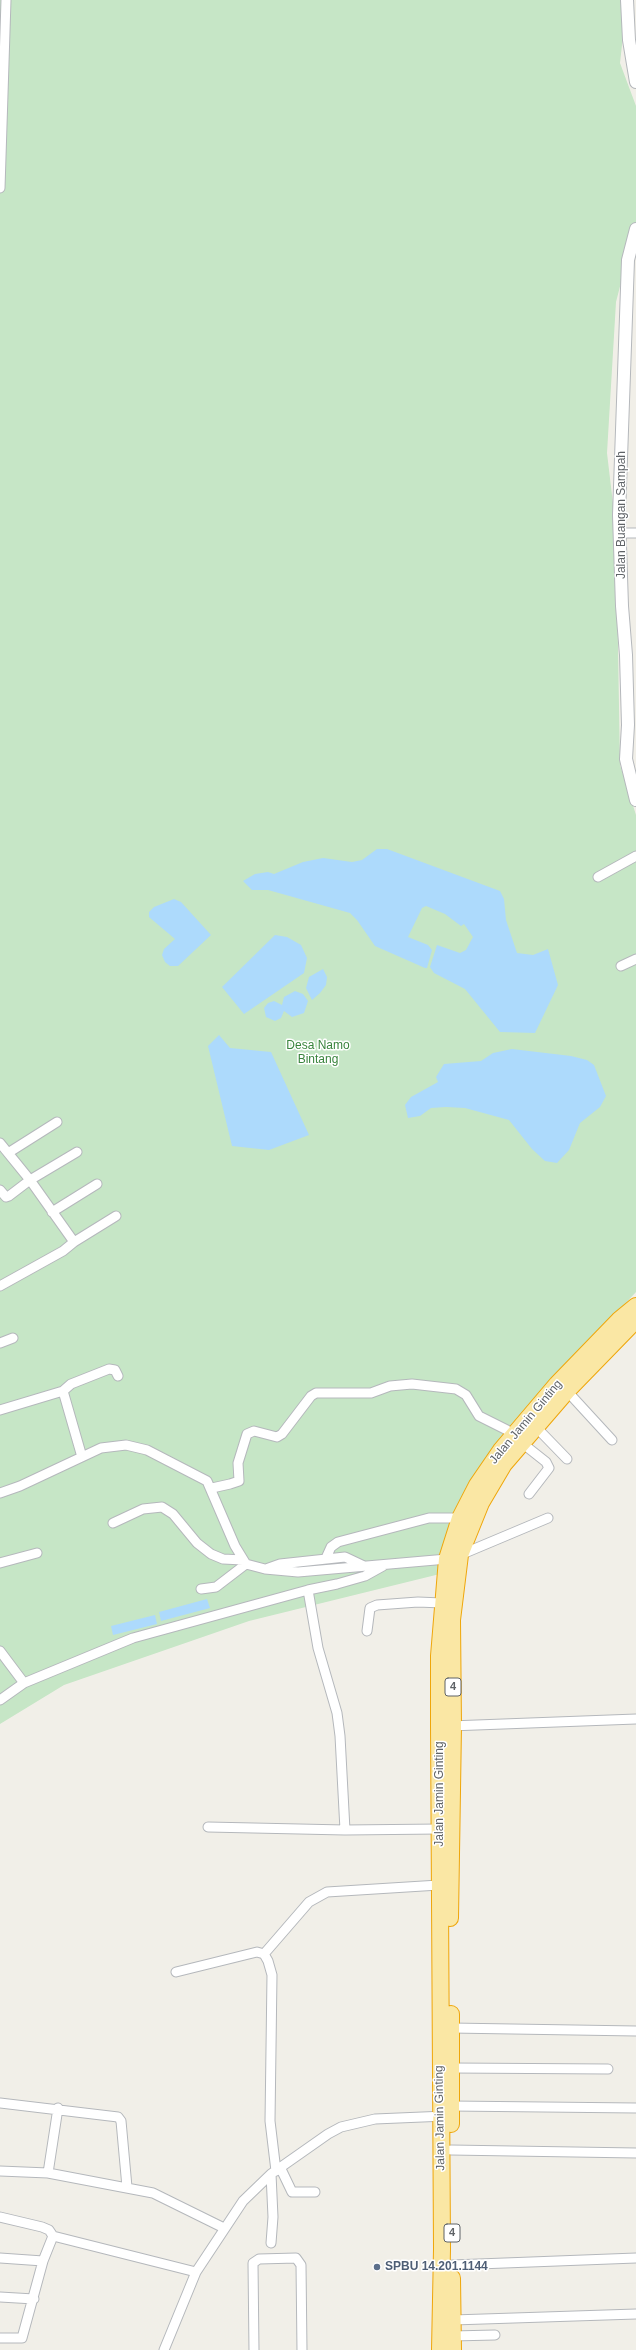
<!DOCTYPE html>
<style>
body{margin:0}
canvas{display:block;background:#f1efe8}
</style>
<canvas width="636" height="2350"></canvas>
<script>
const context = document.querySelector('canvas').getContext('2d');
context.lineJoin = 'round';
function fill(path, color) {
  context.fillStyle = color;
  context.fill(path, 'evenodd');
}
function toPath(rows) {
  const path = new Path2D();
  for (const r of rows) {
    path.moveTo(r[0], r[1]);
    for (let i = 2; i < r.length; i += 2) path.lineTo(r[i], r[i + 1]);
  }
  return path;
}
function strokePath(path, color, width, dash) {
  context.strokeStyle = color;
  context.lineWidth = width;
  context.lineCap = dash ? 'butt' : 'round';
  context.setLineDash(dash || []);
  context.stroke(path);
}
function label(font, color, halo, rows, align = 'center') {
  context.font = font + ' Arial,sans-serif';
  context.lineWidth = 3;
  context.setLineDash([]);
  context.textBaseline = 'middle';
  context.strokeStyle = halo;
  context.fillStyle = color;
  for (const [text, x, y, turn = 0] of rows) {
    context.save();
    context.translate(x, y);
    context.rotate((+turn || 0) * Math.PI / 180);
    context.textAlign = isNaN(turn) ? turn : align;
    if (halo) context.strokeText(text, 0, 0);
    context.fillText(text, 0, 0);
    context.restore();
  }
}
fill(toPath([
 [0,0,627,0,620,63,636,106,636,224,616,302,607,453,616,529,620,765,636,815,636,1292,522,1414,462,1496,445,1554,448,1572,249,1621,64,1685,0,1724]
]), '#c6e6c6');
fill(toPath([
 [377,849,387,849,500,891,504,899,506,920,517,953,533,955,548,949,558,985,535,1033,500,1032,465,989,434,973,430,967,437,945,460,953,466,950,473,937,464,924,461,926,445,914,426,906,422,908,408,937,428,945,432,950,427,968,425,968,375,946,357,920,350,913,268,890,252,890,243,881,255,874,268,872,274,874,303,862,323,858,352,862,362,860],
 [174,899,181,902,211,935,178,966,170,966,165,962,162,955,164,949,175,939,149,917,149,912,154,907],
 [275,935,287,937,301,945,307,958,304,973,244,1014,222,987],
 [323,969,327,977,326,985,320,993,312,1000,306,988,309,977],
 [295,991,303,994,308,1001,304,1013,292,1017,284,1011,281,1018,275,1021,266,1017,264,1008,268,1003,274,1001,282,1005,284,997],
 [219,1035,230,1048,271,1052,309,1135,269,1150,232,1146,208,1046],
 [512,1049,571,1056,587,1060,594,1065,606,1096,600,1107,580,1123,569,1150,557,1163,545,1161,532,1149,509,1120,465,1108,446,1107,431,1108,420,1116,408,1118,405,1105,411,1097,438,1082,436,1077,444,1064,481,1061,493,1053],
 [207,1599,210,1608,161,1621,159,1612],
 [155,1615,157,1624,113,1635,111,1626]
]), '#addafc');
const minor = toPath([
 [0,188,6,0],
 [620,533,636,533],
 [598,877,636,856],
 [621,966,636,959],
 [0,1143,30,1180,74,1242,63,1251,0,1286],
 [8,1153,57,1122],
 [0,1190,6,1197,9,1196,30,1180,77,1152],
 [52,1212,97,1184],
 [74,1242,116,1216],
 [0,1343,13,1338],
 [567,1391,612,1440],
 [0,1410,63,1391],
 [535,1426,567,1459],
 [522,1443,546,1462,549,1468,529,1494],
 [82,1457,63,1391,71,1384,109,1369,115,1370,118,1376],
 [212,1488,230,1484,239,1481,238,1463,247,1434,254,1431,277,1437,282,1434,311,1396,316,1393,371,1393,390,1386,412,1384,456,1389,466,1395,479,1416,507,1430,512,1435],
 [0,1493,20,1486,101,1448,126,1445,147,1450,207,1481,235,1546,246,1564,265,1569,298,1572,447,1559],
 [113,1523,143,1509,162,1507,173,1514,197,1543,211,1554,223,1559,243,1560],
 [460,1555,548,1518],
 [326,1558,331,1547,338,1542,429,1518,460,1518],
 [0,1563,37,1553],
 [266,1569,280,1564,345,1557,364,1566],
 [201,1589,216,1587,246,1564],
 [308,1590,318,1648,337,1713,340,1736,345,1830],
 [367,1631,370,1608,377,1605,418,1602,442,1603],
 [0,1651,24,1683],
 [0,1700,24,1683,133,1638,308,1590,337,1584,365,1576,383,1566],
 [450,1726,636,1719],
 [208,1827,345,1830,440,1829],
 [264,1954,309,1902,327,1892,439,1885],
 [176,1972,257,1952,264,1954,268,1961,272,1975,270,2121,276,2171],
 [451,2028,636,2031],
 [452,2068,608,2069],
 [0,2103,118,2117,121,2121,127,2187],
 [451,2106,636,2108],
 [451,2150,636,2153],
 [280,2167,292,2192,315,2192],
 [0,2171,48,2173,153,2193,224,2228],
 [48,2173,58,2108],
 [271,2174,273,2217,271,2243],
 [0,2217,42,2227,49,2230,53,2236],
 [0,2258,43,2261],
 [452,2265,636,2258],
 [0,2297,34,2299],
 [453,2320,636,2314],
 [452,2336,495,2335],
 [0,2338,22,2338,43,2261,53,2236,196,2272],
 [164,2350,196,2272,243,2201,271,2174,328,2134,341,2127,375,2119,446,2116],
 [254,2350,253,2263,259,2259,296,2258,301,2265,302,2350]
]);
const tertiary = toPath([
 [627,0,629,40,636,82],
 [636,229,628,260,619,515,622,606,626,655,628,725,626,759,636,800]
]);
const trunk = toPath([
 [450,1918,453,1726,452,1620,460,1555,481,1503,504,1464,567,1391,636,1320],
 [451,2124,451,2014],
 [452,2278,453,2350],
 [440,2350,442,2249,439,1725,439,1656,447,1559,460,1518,477,1485,501,1450,557,1384,619,1320,636,1306]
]);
strokePath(minor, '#b5b8bc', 11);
strokePath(tertiary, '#b5b8bc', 14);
strokePath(trunk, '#efa60a', 18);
strokePath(minor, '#fff', 9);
strokePath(tertiary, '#fff', 12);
strokePath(trunk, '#fae7a4', 16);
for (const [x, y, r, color] of [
 [377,2267,4,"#5c6f8a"]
]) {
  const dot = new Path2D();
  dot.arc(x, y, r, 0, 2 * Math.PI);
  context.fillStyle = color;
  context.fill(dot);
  strokePath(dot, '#fff', 1.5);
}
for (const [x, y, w] of [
 [453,1687,16],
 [452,2233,16]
]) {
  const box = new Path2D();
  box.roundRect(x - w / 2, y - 9, w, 18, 3);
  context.fillStyle = '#fff';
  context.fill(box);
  strokePath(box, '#5f6367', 1);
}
label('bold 11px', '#5f6367', null, [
 ["4",453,1687],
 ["4",452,2233]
]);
label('12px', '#5f6367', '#fff', [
 ["Jalan Buangan Sampah",622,515,-90],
 ["Jalan Jamin Ginting",526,1422,-50],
 ["Jalan Jamin Ginting",440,1794,-90],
 ["Jalan Jamin Ginting",440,2118,-91]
]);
label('12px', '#39843d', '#fff', [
 ["Desa Namo",318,1046],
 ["Bintang",318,1060]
]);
label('bold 12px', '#4e5e75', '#fff', [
 ["SPBU 14.201.1144",385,2267]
], 'left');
</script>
